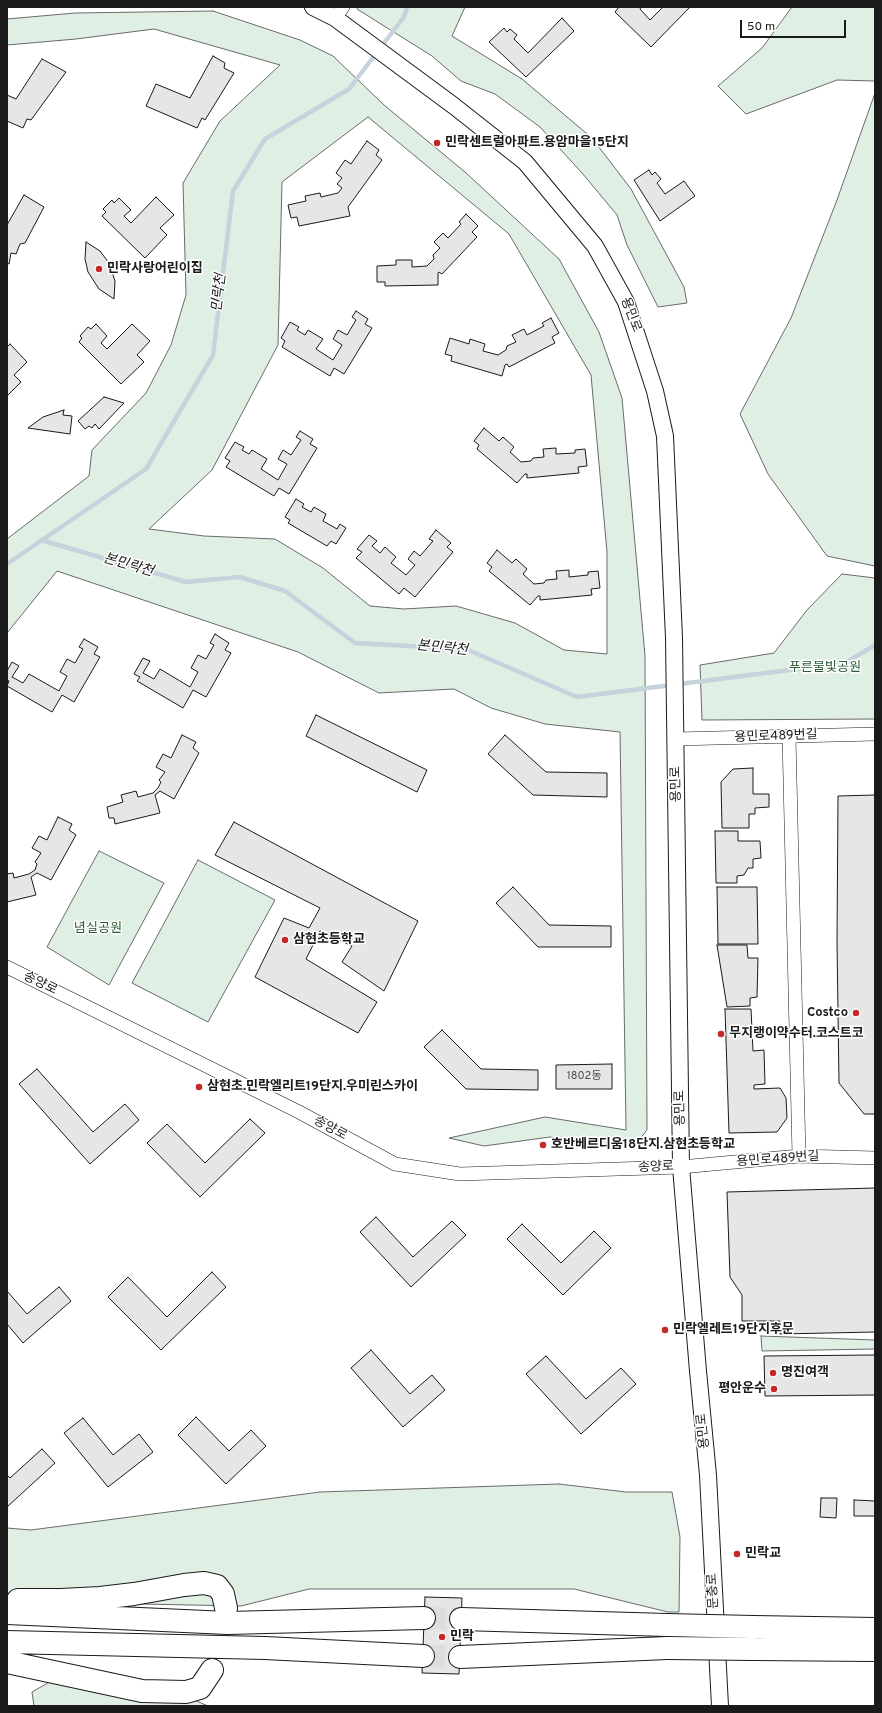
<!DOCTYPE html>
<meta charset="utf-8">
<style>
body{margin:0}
#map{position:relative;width:882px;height:1713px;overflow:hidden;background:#fff;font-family:Overpass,sans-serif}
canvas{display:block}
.frame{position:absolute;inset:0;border:8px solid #1a1a1a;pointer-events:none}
.scale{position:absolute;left:740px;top:20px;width:106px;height:18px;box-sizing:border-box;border:2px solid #1a1a1a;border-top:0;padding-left:5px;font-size:12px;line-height:14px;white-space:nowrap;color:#1a1a1a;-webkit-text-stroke:3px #fff;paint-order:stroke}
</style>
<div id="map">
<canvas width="882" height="1713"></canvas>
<div class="frame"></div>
<div class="scale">50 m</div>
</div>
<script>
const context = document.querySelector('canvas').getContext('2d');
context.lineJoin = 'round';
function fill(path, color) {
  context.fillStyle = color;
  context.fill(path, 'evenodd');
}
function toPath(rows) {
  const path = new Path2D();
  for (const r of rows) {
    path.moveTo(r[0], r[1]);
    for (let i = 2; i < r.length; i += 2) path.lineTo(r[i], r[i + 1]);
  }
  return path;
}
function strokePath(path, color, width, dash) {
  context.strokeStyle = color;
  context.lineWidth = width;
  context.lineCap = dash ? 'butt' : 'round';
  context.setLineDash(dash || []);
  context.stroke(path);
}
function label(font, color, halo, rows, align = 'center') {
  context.font = font + ' Overpass,"Noto Sans KR",sans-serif';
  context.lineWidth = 3;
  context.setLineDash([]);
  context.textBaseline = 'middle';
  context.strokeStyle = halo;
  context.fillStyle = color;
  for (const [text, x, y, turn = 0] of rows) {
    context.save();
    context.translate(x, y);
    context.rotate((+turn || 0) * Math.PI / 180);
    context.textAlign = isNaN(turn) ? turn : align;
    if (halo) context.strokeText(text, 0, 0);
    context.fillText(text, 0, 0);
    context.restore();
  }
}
const green = toPath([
 [358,7,465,7,452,36,522,79,592,138,631,189,684,287,687,303,658,307,627,245,617,215,582,173,540,127,495,94,461,81,432,56,357,9,358,7],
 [792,7,875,7,875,81,837,80,746,114,718,86,762,48,792,7],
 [213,11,300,40,333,56,384,105,465,172,559,259,599,332,622,398,645,656,647,1130,635,1145,596,1145,550,1137,484,1146,449,1138,545,1117,626,1130,620,732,545,724,491,708,454,689,379,693,298,652,57,571,7,633,7,539,89,476,92,450,146,393,171,345,186,295,183,183,220,121,280,65,154,29,76,39,7,45,7,19,75,13,213,11],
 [368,117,509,234,591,375,607,552,607,654,564,650,515,623,456,606,404,609,370,606,323,568,275,539,204,536,149,529,212,470,278,345,282,182,368,117],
 [875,93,875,566,827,556,768,474,740,414,791,318,837,200,875,93],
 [842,574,875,578,875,719,702,720,700,665,774,653,807,610,842,574],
 [99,851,164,883,109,985,47,947,99,851],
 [198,860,275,900,208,1022,132,983,198,860],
 [761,1336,875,1340,875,1349,762,1351,761,1336],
 [559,1484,626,1492,672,1492,680,1537,679,1612,668,1612,574,1589,309,1589,241,1606,40,1602,7,1595,7,1528,31,1530,320,1492,559,1484],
 [53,1680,185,1696,208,1706,34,1706,32,1692,53,1680]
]);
fill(green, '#e0efe3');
strokePath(green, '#6a6a6a', 1);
strokePath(toPath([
 [41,540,186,582,240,577,285,591,355,643,466,649,577,697,845,663,875,645],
 [7,564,146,469,213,355,233,191,265,139,349,89,404,17,407,7]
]), '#c6d2dc', 4.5);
const building = toPath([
 [619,7,641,7,640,9,650,20,663,7,690,7,651,47,615,12,619,7],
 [562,18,574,31,526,77,489,42,504,28,507,32,510,29,517,35,514,39,528,53,562,18],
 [213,56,225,63,224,68,234,73,205,120,202,118,197,128,146,106,156,84,190,98,213,56],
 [42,59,66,72,31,120,27,119,23,128,7,121,7,95,16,99,42,59],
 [367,141,379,150,376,155,382,160,348,207,350,216,299,226,297,217,291,218,288,205,306,201,305,196,320,193,321,197,338,193,342,188,337,184,342,178,336,173,345,160,351,164,367,141],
 [649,170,652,175,655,172,661,179,657,183,665,194,684,181,695,196,660,221,634,180,649,170],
 [24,195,44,207,25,243,20,244,16,254,11,253,9,264,7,263,7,225,24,195],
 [156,197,174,215,160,228,167,235,145,258,102,216,106,212,103,209,112,200,114,203,119,198,131,210,124,216,131,223,156,197],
 [466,214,478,226,472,232,477,237,442,274,439,272,438,273,438,285,385,286,385,282,377,282,377,266,396,265,396,260,412,260,412,267,427,266,434,259,433,255,440,248,434,242,443,233,448,238,461,224,459,222,466,214],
 [86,242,100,251,109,263,115,281,114,299,99,289,88,272,85,259,86,242],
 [356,311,368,319,365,324,372,328,344,374,334,368,330,376,282,347,285,341,281,338,290,322,299,327,297,330,305,335,308,330,323,339,316,349,333,360,342,345,333,339,338,330,347,335,356,320,352,317,356,311],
 [551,318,559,333,552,337,555,343,509,367,507,364,505,365,502,376,451,361,452,356,445,354,450,338,469,344,470,339,485,344,483,351,498,355,506,350,507,346,516,342,512,335,524,329,527,335,544,326,542,323,551,318],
 [96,324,107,336,101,343,107,349,132,324,150,341,137,355,144,362,121,384,79,342,82,338,80,336,88,327,91,329,96,324],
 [10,344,27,362,14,375,21,382,7,396,7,347,10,344],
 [104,397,124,403,99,429,95,424,92,428,89,426,85,429,78,421,104,397],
 [64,410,63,415,72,416,70,434,28,428,43,417,64,410],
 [484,428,499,441,503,437,514,447,510,452,521,462,531,461,533,458,544,457,543,449,556,448,556,454,575,453,575,450,585,449,587,466,578,467,579,473,527,478,527,474,525,474,517,483,477,449,479,445,474,441,484,428],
 [300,431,313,439,310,444,317,448,289,494,279,488,274,496,226,467,230,461,225,458,235,442,244,447,242,450,249,454,252,450,267,459,261,469,278,480,287,464,278,459,283,450,291,455,301,440,296,437,300,431],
 [296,499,304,504,302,507,311,512,314,507,326,514,323,521,337,529,340,524,346,528,336,544,331,541,327,546,288,523,290,520,285,517,296,499],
 [436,530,451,543,447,547,453,552,415,597,404,588,399,594,356,558,362,552,357,549,369,535,377,541,372,546,380,553,385,547,396,557,391,563,406,575,415,565,408,559,414,551,420,556,433,541,429,539,436,530],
 [497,550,512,563,516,559,527,569,523,574,534,584,544,583,546,580,557,579,556,571,569,570,569,577,588,575,588,572,598,571,600,588,591,589,592,595,540,600,540,596,538,596,530,605,489,571,492,567,487,563,497,550],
 [215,634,229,643,225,650,231,653,206,697,193,690,183,708,137,681,140,677,134,674,143,658,150,661,143,673,154,679,160,669,190,687,198,672,191,668,198,655,206,659,214,645,210,643,215,634],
 [84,639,98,647,94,654,100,657,74,702,62,695,52,712,7,686,9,681,7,680,7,671,12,662,19,666,12,677,23,683,29,674,59,691,67,676,60,672,67,659,75,663,83,649,79,647,84,639],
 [316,715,427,770,417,792,306,736,316,715],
 [182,735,196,742,193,748,199,753,174,799,160,791,155,795,160,813,115,824,114,818,109,818,107,807,123,802,121,795,136,791,138,797,153,793,158,788,161,782,159,780,165,772,156,767,163,754,171,758,182,735],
 [505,735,546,772,607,773,607,797,533,795,488,754,505,735],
 [753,768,753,794,769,794,769,807,755,808,755,814,749,814,749,828,722,828,721,782,733,769,753,768],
 [875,795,875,1114,864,1114,839,1083,837,942,838,796,875,795],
 [58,817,72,824,69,830,76,835,51,880,37,873,31,877,36,895,7,902,7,874,13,873,14,878,29,874,35,870,37,864,35,862,41,853,32,848,39,836,47,840,58,817],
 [234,822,418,921,384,991,342,962,352,946,320,931,306,959,377,1002,358,1033,255,977,284,918,309,928,320,908,215,855,234,822],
 [715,831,738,831,738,841,760,841,761,858,753,859,753,868,748,868,744,875,737,876,737,883,716,883,715,831],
 [513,887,549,925,611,926,611,947,538,947,496,903,513,887],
 [717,887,757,887,758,944,718,944,717,887],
 [717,945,747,945,748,958,758,958,757,997,750,998,750,1006,727,1007,717,945],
 [725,1009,751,1009,753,1051,764,1050,765,1084,754,1085,754,1089,780,1088,786,1098,787,1118,777,1132,729,1133,725,1009],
 [442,1030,481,1069,538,1070,538,1090,466,1089,424,1047,442,1030],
 [612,1064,612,1089,556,1089,556,1065,612,1064],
 [37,1069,93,1132,125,1104,139,1120,90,1164,19,1084,37,1069],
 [250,1119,265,1133,200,1197,147,1143,167,1124,205,1163,250,1119],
 [875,1188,875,1332,780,1334,780,1321,742,1321,742,1295,730,1277,727,1192,875,1188],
 [376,1217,413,1257,452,1221,466,1235,411,1287,360,1232,376,1217],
 [522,1224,561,1263,594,1231,611,1248,563,1295,507,1239,522,1224],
 [212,1272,226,1287,161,1350,108,1297,128,1277,167,1317,212,1272],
 [59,1287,71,1301,23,1343,7,1324,7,1291,27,1314,59,1287],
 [371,1350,410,1394,432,1375,445,1390,403,1427,351,1368,371,1350],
 [875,1355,875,1395,765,1396,764,1356,875,1355],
 [546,1356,586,1399,621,1368,636,1384,581,1434,526,1374,546,1356],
 [196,1417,229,1451,251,1430,266,1446,226,1484,178,1435,196,1417],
 [83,1418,113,1455,139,1434,153,1452,108,1487,64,1433,83,1418],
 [42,1449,55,1463,7,1507,7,1475,10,1478,42,1449],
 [821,1498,837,1498,836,1518,820,1517,821,1498],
 [854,1500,875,1501,875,1516,854,1516,854,1500],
 [425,1597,462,1598,459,1674,422,1673,425,1597]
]);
fill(building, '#e6e6e6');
strokePath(building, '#1a1a1a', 1);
strokePath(toPath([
 [424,1618,461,1619],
 [423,1656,460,1657]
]), '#ddd', 22, [22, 11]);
const minor = toPath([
 [335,18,343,7],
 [789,737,799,1156],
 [676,739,875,734],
 [7,967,299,1112,395,1164,460,1174,681,1167,799,1156,875,1158]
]);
const tertiary = toPath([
 [313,7,335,18,454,106,525,162,595,246,626,302,655,391,665,436,674,638,681,1167,698,1371,708,1475,720,1706]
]);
const motorway = toPath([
 [18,1600,61,1600,100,1598,134,1594,184,1585,204,1583,217,1586,223,1594,226,1608],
 [7,1613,228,1623,424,1618],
 [461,1619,667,1625],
 [753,1627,875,1629],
 [7,1642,265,1648,423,1656],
 [753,1649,875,1650],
 [460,1657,667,1648],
 [7,1662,142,1691,186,1692,200,1688,212,1670]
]);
strokePath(minor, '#1a1a1a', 14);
strokePath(tertiary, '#1a1a1a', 18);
strokePath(motorway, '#1a1a1a', 24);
strokePath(minor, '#fff', 13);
strokePath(tertiary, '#fff', 16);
strokePath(motorway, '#fff', 22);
const motorwayBridge = toPath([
 [667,1625,753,1627],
 [667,1648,753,1649]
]);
strokePath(motorwayBridge, '#1a1a1a', 24, []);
strokePath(motorwayBridge, '#fff', 22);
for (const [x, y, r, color] of [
 [437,143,4,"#c62828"],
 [99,269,4,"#c62828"],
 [285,940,4,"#c62828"],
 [856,1013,4,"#c62828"],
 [721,1034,4,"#c62828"],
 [199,1087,4,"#c62828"],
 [543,1145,4,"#c62828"],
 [665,1330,4,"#c62828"],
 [773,1373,4,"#c62828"],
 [774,1389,4,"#c62828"],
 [737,1554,4,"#c62828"],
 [442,1637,4,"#c62828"]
]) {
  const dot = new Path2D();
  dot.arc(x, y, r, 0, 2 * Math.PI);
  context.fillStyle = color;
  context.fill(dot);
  strokePath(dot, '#fff', 1.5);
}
label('11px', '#4d4d4d', null, [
 ["1802동",584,1077]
]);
label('bold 13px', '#1a1a1a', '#fff', [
 ["민락센트럴아파트.용암마을15단지",445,143],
 ["민락사랑어린이집",107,269],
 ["삼현초등학교",293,940],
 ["Costco",848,1013,"right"],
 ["무지랭이약수터.코스트코",729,1034],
 ["삼현초.민락엘리트19단지.우미린스카이",207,1087],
 ["호반베르디움18단지.삼현초등학교",551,1145],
 ["민락엘레트19단지후문",673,1330],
 ["명진여객",781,1373],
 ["평안운수",766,1389,"right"],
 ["민락교",745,1554],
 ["민락",450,1637]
], 'left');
label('13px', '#1a1a1a', '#fff', [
 ["용민로",630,315,69],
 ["용민로489번길",776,737,-2],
 ["용민로",677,784,-91],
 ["송양로",40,984,26],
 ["용민로",681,1108,-91],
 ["송양로",330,1129,28],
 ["용민로489번길",778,1160,-4],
 ["송양로",656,1168,-2],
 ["용민로",704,1431,-96],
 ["문충로",714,1591,-93]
]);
label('13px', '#2b5a34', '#fff', [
 ["푸른물빛공원",825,668],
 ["념실공원",98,929]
]);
label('italic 14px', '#1a1a1a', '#fff', [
 ["민락천",220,293,-83],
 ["본민락천",128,566,16],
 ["본민락천",442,649,6]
]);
</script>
